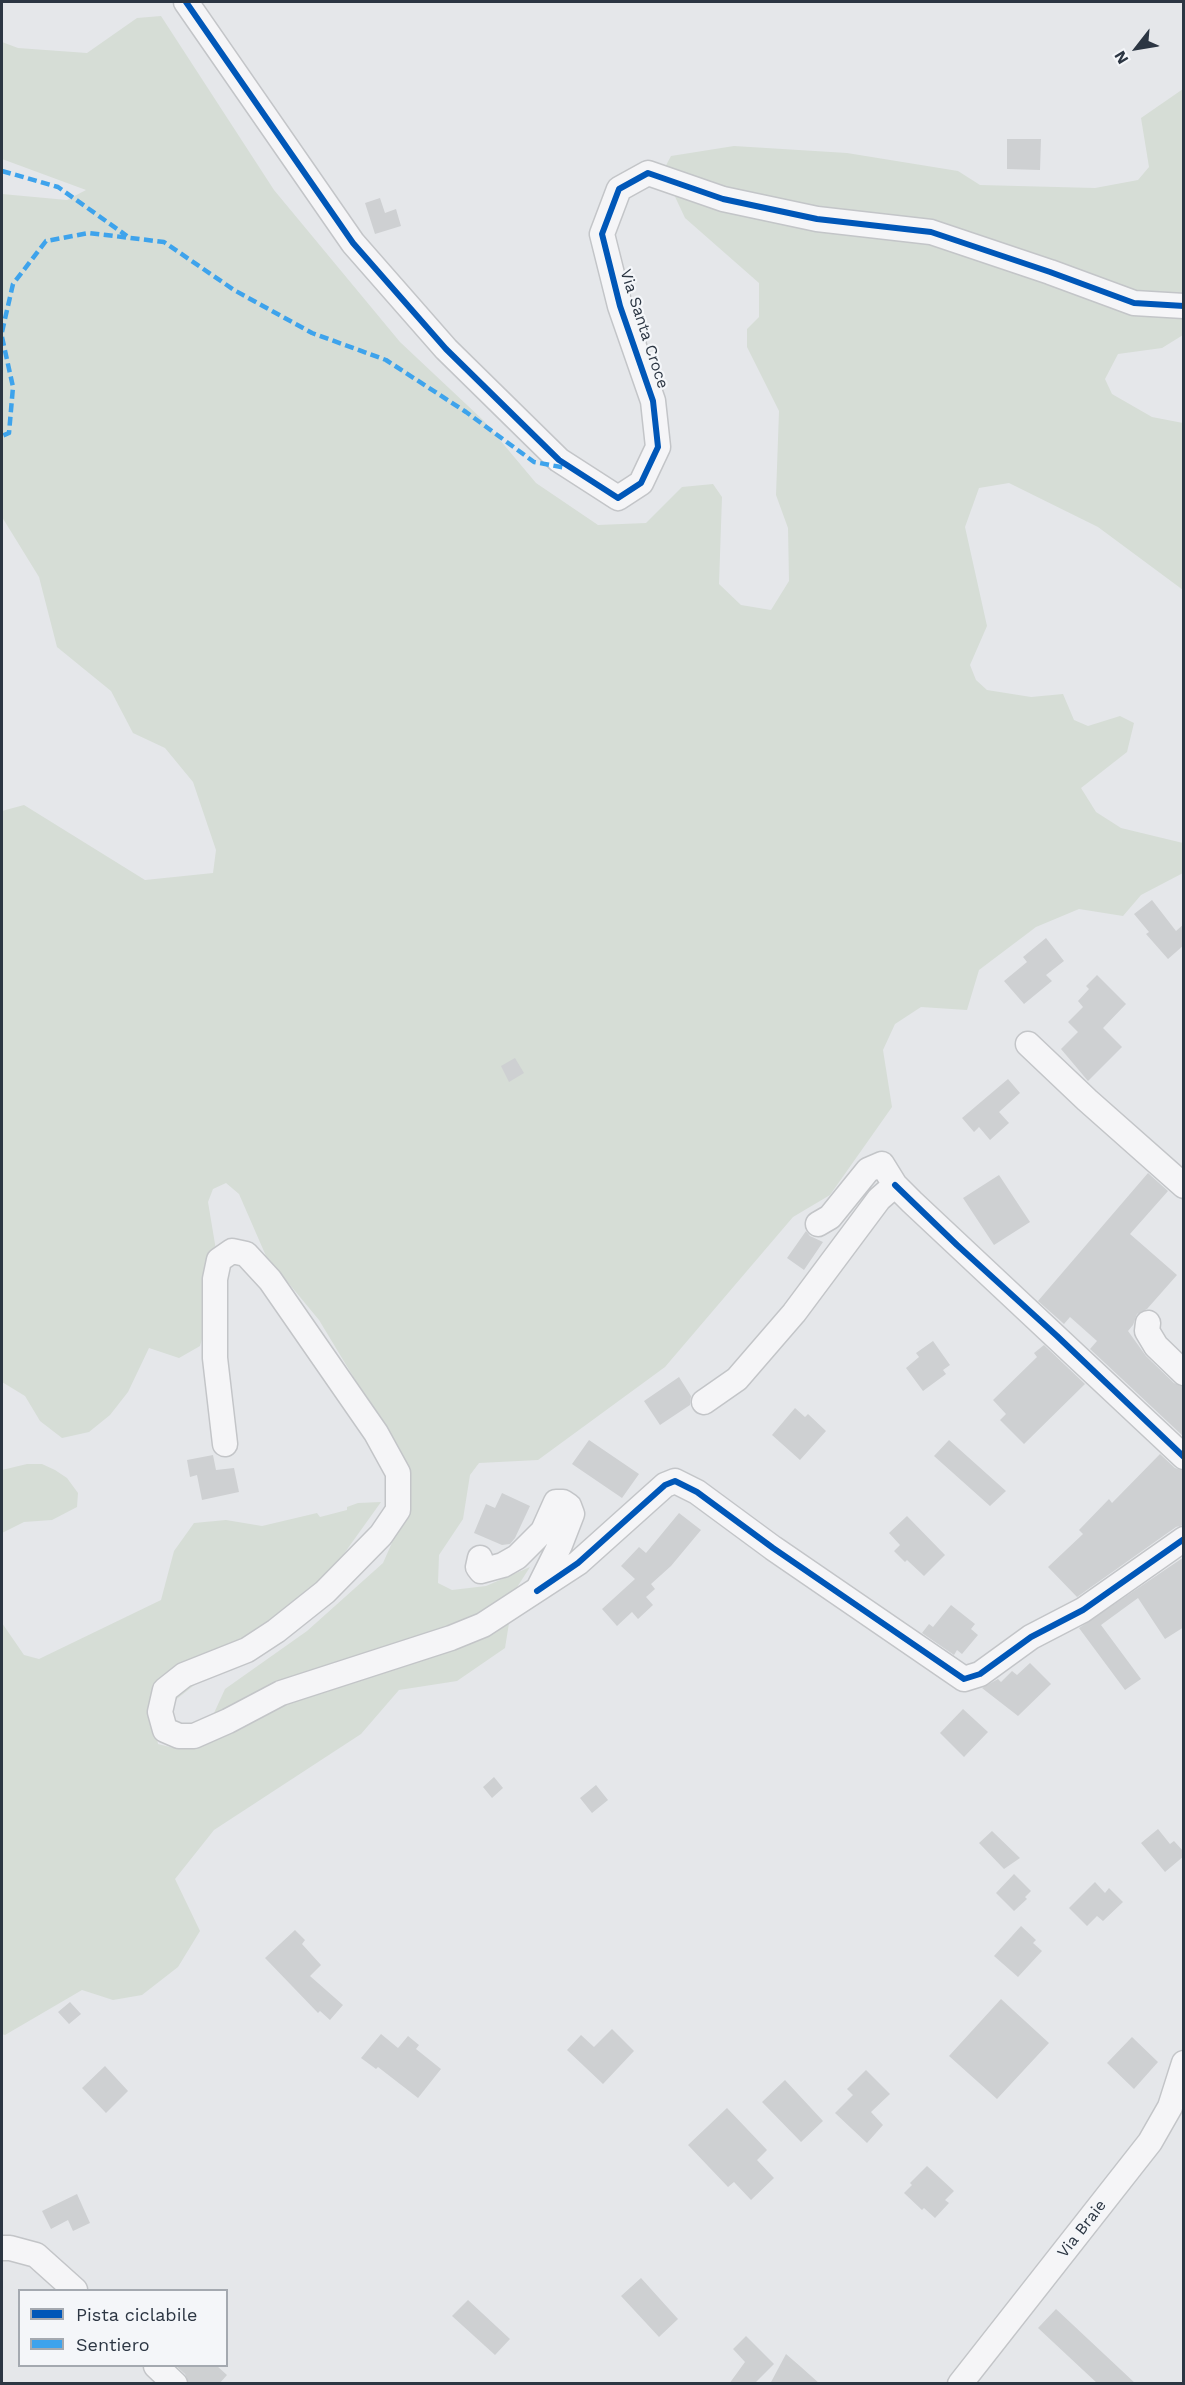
<!DOCTYPE html>
<style>
body{margin:0}
#map{position:relative;width:1185px;height:2385px;overflow:hidden;background:#e5e7ea;font-family:"Work Sans",sans-serif}
canvas{display:block}
.frame{position:absolute;inset:0;border:3px solid #2c3643;pointer-events:none}
.legend{position:absolute;left:18px;top:2289px;width:210px;height:78px;box-sizing:border-box;background:#f4f6f9;border:2px solid #a4a9b0;margin:0;padding:8px 10px;list-style:none;font-size:18px;color:#2c3643}
.legend li{display:flex;align-items:center;gap:12px;height:30px}
.legend b{width:30px;border:2px solid #a4a9b0}
.north{position:absolute;left:1107px;top:18px;width:60px;height:60px;-webkit-text-stroke:4px #f4f6f9;paint-order:stroke;rotate:239deg;font-size:16px;font-weight:700;line-height:24px;text-align:center;color:#2c3643}
.north::after{content:'';display:block;margin:auto;width:21px;height:27px;background:#2c3643;clip-path:polygon(50% 0,100% 100%,50% 72%,0 100%)}
</style>
<div id="map">
<canvas width="1185" height="2385"></canvas>
<div class="frame"></div>
<ul class="legend">
<li><b style="height:8px;background:#0057b8"></b>Pista ciclabile</li>
<li><b style="height:8px;background:#3ea3ec"></b>Sentiero</li>
</ul>
<div class="north">N</div>
</div>
<script>
const context = document.querySelector('canvas').getContext('2d');
context.lineJoin = 'round';
function fill(path, color) {
  context.fillStyle = color;
  context.fill(path, 'evenodd');
}
function toPath(rows) {
  const path = new Path2D();
  for (const r of rows) {
    path.moveTo(r[0], r[1]);
    for (let i = 2; i < r.length; i += 2) path.lineTo(r[i], r[i + 1]);
  }
  return path;
}
function strokePath(path, color, width, dash) {
  context.strokeStyle = color;
  context.lineWidth = width;
  context.lineCap = dash ? 'butt' : 'round';
  context.setLineDash(dash || []);
  context.stroke(path);
}
function label(font, color, halo, rows, align = 'center') {
  context.font = font + ' "Work Sans",sans-serif';
  context.lineWidth = 4.5;
  context.setLineDash([]);
  context.textBaseline = 'middle';
  context.strokeStyle = halo;
  context.fillStyle = color;
  for (const [text, x, y, turn = 0] of rows) {
    context.save();
    context.translate(x, y);
    context.rotate((+turn || 0) * Math.PI / 180);
    context.textAlign = isNaN(turn) ? turn : align;
    if (halo) context.strokeText(text, 0, 0);
    context.fillText(text, 0, 0);
    context.restore();
  }
}
fill(toPath([
 [161,16,274,190,400,342,484,421,536,483,598,525,646,523,682,487,713,484,722,497,719,584,741,605,771,610,789,581,788,528,776,495,779,411,747,347,747,329,759,317,759,283,685,218,663,171,671,156,734,146,847,153,958,171,980,185,1095,188,1138,180,1149,167,1141,118,1183,89,1183,335,1162,348,1118,354,1105,379,1112,394,1152,417,1183,423,1183,590,1098,527,1009,483,979,488,965,527,987,626,970,665,976,680,987,690,1031,697,1063,694,1074,720,1088,726,1120,716,1134,723,1127,752,1081,788,1096,812,1121,828,1183,843,1183,873,1141,895,1123,916,1079,909,1036,927,979,970,967,1010,921,1007,895,1024,883,1050,892,1107,830,1195,793,1217,665,1367,538,1460,479,1463,470,1475,463,1519,439,1555,438,1583,452,1590,486,1586,530,1567,514,1592,505,1648,457,1681,399,1690,361,1734,214,1830,175,1879,200,1931,178,1967,142,1995,113,2000,82,1990,5,2035,2,2034,2,1623,24,1655,39,1659,161,1600,174,1551,194,1523,226,1520,262,1526,317,1513,320,1517,347,1510,347,1507,358,1503,381,1502,323,1583,154,1717,158,1744,174,1748,204,1735,225,1689,307,1631,383,1563,411,1500,408,1478,389,1436,319,1320,266,1256,239,1194,226,1183,213,1189,208,1202,220,1274,200,1346,179,1358,149,1348,128,1392,110,1415,89,1432,62,1438,40,1421,25,1396,2,1382,2,811,24,805,145,880,213,873,216,850,193,782,165,748,133,733,111,691,57,647,39,577,2,517,2,194,67,200,86,190,2,159,2,42,18,48,87,53,137,18],
 [27,1464,42,1464,55,1470,67,1478,78,1493,77,1507,52,1520,24,1522,2,1533,2,1470]
]), '#d6ddd6');
fill(toPath([
 [1007,139,1041,139,1040,170,1007,169],
 [380,198,385,213,396,209,401,226,375,234,365,203],
 [1152,900,1176,931,1184,924,1184,945,1168,959,1146,934,1149,932,1134,914],
 [1046,938,1064,961,1046,975,1052,981,1024,1004,1004,981,1027,962,1023,957],
 [1097,975,1126,1004,1103,1028,1122,1047,1088,1081,1061,1049,1078,1032,1068,1022,1083,1007,1078,1001,1089,989,1086,986],
 [515,1058,524,1073,509,1082,501,1066],
 [1008,1079,1020,1093,999,1112,1009,1123,990,1140,979,1127,974,1132,962,1118],
 [1148,1173,1168,1191,1130,1234,1177,1275,1147,1309,1137,1314,1133,1325,1128,1331,1146,1356,1174,1383,1184,1387,1184,1437,1090,1349,1097,1341,1070,1317,1064,1324,1038,1301],
 [999,1175,1030,1222,994,1245,963,1198],
 [806,1231,810,1236,823,1242,804,1270,787,1258],
 [933,1341,950,1365,943,1370,946,1374,923,1391,906,1368,919,1357,916,1353],
 [1044,1345,1085,1384,1024,1444,1000,1420,1006,1414,993,1400,1037,1357,1034,1353],
 [679,1377,691,1396,690,1405,660,1425,644,1401],
 [795,1408,805,1417,808,1414,826,1431,800,1460,772,1435],
 [589,1440,639,1474,622,1498,572,1464],
 [949,1440,1006,1491,990,1506,934,1456],
 [1160,1454,1175,1468,1184,1471,1184,1525,1176,1527,1077,1597,1048,1567,1083,1534,1079,1530,1109,1499,1112,1503],
 [213,1455,216,1470,234,1468,239,1492,202,1500,197,1475,190,1477,187,1460],
 [502,1493,530,1506,515,1538,510,1544,502,1545,474,1533,486,1504,495,1508],
 [679,1513,701,1530,671,1566,651,1584,655,1589,646,1597,653,1605,638,1619,632,1612,617,1626,602,1609,635,1579,621,1566,639,1547,646,1553],
 [907,1516,945,1555,924,1576,907,1560,905,1562,894,1551,900,1545,889,1533],
 [1184,1557,1184,1627,1165,1639,1138,1598,1101,1625,1141,1679,1125,1690,1079,1628],
 [951,1605,975,1624,971,1629,978,1635,962,1654,957,1650,954,1655,922,1633,929,1624,933,1627],
 [1030,1663,1051,1684,1018,1716,982,1688,998,1679,1001,1682,1012,1671,1017,1675],
 [963,1709,988,1732,964,1757,940,1733],
 [494,1777,503,1788,492,1798,483,1787],
 [596,1785,608,1800,592,1813,580,1798],
 [1158,1829,1170,1844,1174,1841,1184,1852,1184,1856,1165,1872,1141,1843],
 [992,1831,1020,1858,1004,1869,979,1843],
 [1014,1874,1031,1891,1025,1897,1027,1899,1014,1911,996,1893],
 [1095,1882,1105,1893,1109,1888,1123,1902,1103,1921,1097,1916,1087,1926,1069,1908],
 [1021,1926,1036,1940,1033,1943,1042,1951,1018,1977,994,1956],
 [295,1930,305,1940,302,1944,321,1965,310,1976,343,2005,330,2020,320,2011,318,2013,265,1958],
 [1001,1999,1049,2043,997,2099,949,2056],
 [70,2002,81,2014,69,2024,58,2012],
 [612,2029,634,2051,603,2084,567,2050,581,2035,594,2047],
 [381,2034,398,2048,408,2036,419,2045,416,2049,441,2069,418,2098,378,2067,376,2069,361,2058],
 [1132,2037,1158,2062,1134,2089,1107,2063],
 [105,2066,128,2091,106,2113,82,2088],
 [866,2070,890,2094,871,2112,883,2125,867,2143,835,2113,853,2095,847,2089],
 [785,2080,823,2121,801,2142,762,2102],
 [727,2108,767,2150,757,2160,774,2178,751,2200,734,2182,728,2187,688,2145],
 [927,2166,954,2191,945,2200,949,2203,935,2218,924,2208,922,2210,904,2193,912,2185,910,2183],
 [77,2194,90,2223,73,2231,68,2220,51,2229,42,2211],
 [641,2278,678,2319,659,2337,621,2296],
 [468,2300,510,2339,495,2355,452,2316],
 [1056,2309,1136,2384,1098,2384,1038,2328],
 [746,2336,774,2364,754,2384,729,2384,745,2362,733,2349],
 [786,2354,801,2367,820,2384,770,2384],
 [176,2366,217,2366,227,2375,219,2384,189,2384,185,2374]
]), '#ced0d2');
const minor = toPath([
 [186,2,353,243,446,349,559,460,618,498,641,483,658,447,653,401,620,306,602,234,619,189,648,173,723,199,817,219,931,232,1050,272,1134,303,1184,306],
 [1028,1044,1087,1100,1184,1186],
 [818,1224,830,1217,868,1170,882,1164,895,1185,912,1202,1184,1457],
 [1148,1323,1147,1331,1156,1346,1184,1373],
 [704,1402,737,1379,794,1313,879,1199,895,1185],
 [225,1444,215,1358,215,1279,219,1260,232,1251,246,1254,270,1280,376,1433,398,1473,398,1510,381,1535,325,1592,276,1631,247,1650,184,1675,165,1690,160,1712,165,1730,179,1736,194,1736,228,1721,281,1693,451,1638,483,1625,578,1563,665,1485,675,1481,697,1492,773,1548,964,1679,980,1674,1031,1637,1083,1610,1184,1539],
 [480,1558,478,1567,481,1571,503,1565,517,1557,543,1531,556,1502,563,1502,569,1506,572,1514,560,1545,538,1589],
 [2,2248,10,2248,36,2255,75,2290],
 [156,2366,175,2384],
 [960,2384,1150,2142,1170,2107,1184,2063]
]);
strokePath(minor, '#c3c5c8', 27);
strokePath(minor, '#f5f5f7', 24);
strokePath(toPath([
 [2,171,58,187,127,236],
 [2,332,13,284,46,241,89,233,164,242,234,290,312,333,386,360,466,412,534,462,566,468],
 [2,337,13,387,9,433,2,436]
]), '#3ea3ec', 4.5, [9, 4.5]);
strokePath(toPath([
 [186,2,353,243,446,349,559,460,618,498,641,483,658,447,653,401,620,306,602,234,619,189,648,173,723,199,817,219,931,232,1050,272,1134,303,1184,306],
 [895,1185,957,1245,1057,1336,1184,1457],
 [537,1591,578,1563,665,1485,675,1481,697,1492,773,1548,964,1679,980,1674,1031,1637,1083,1610,1184,1539]
]), '#0057b8', 6);
label('16px', '#2c3643', '#f4f6f9', [
 ["Via Santa Croce",644,329,72],
 ["Via Braie",1082,2229,-52]
]);
</script>
